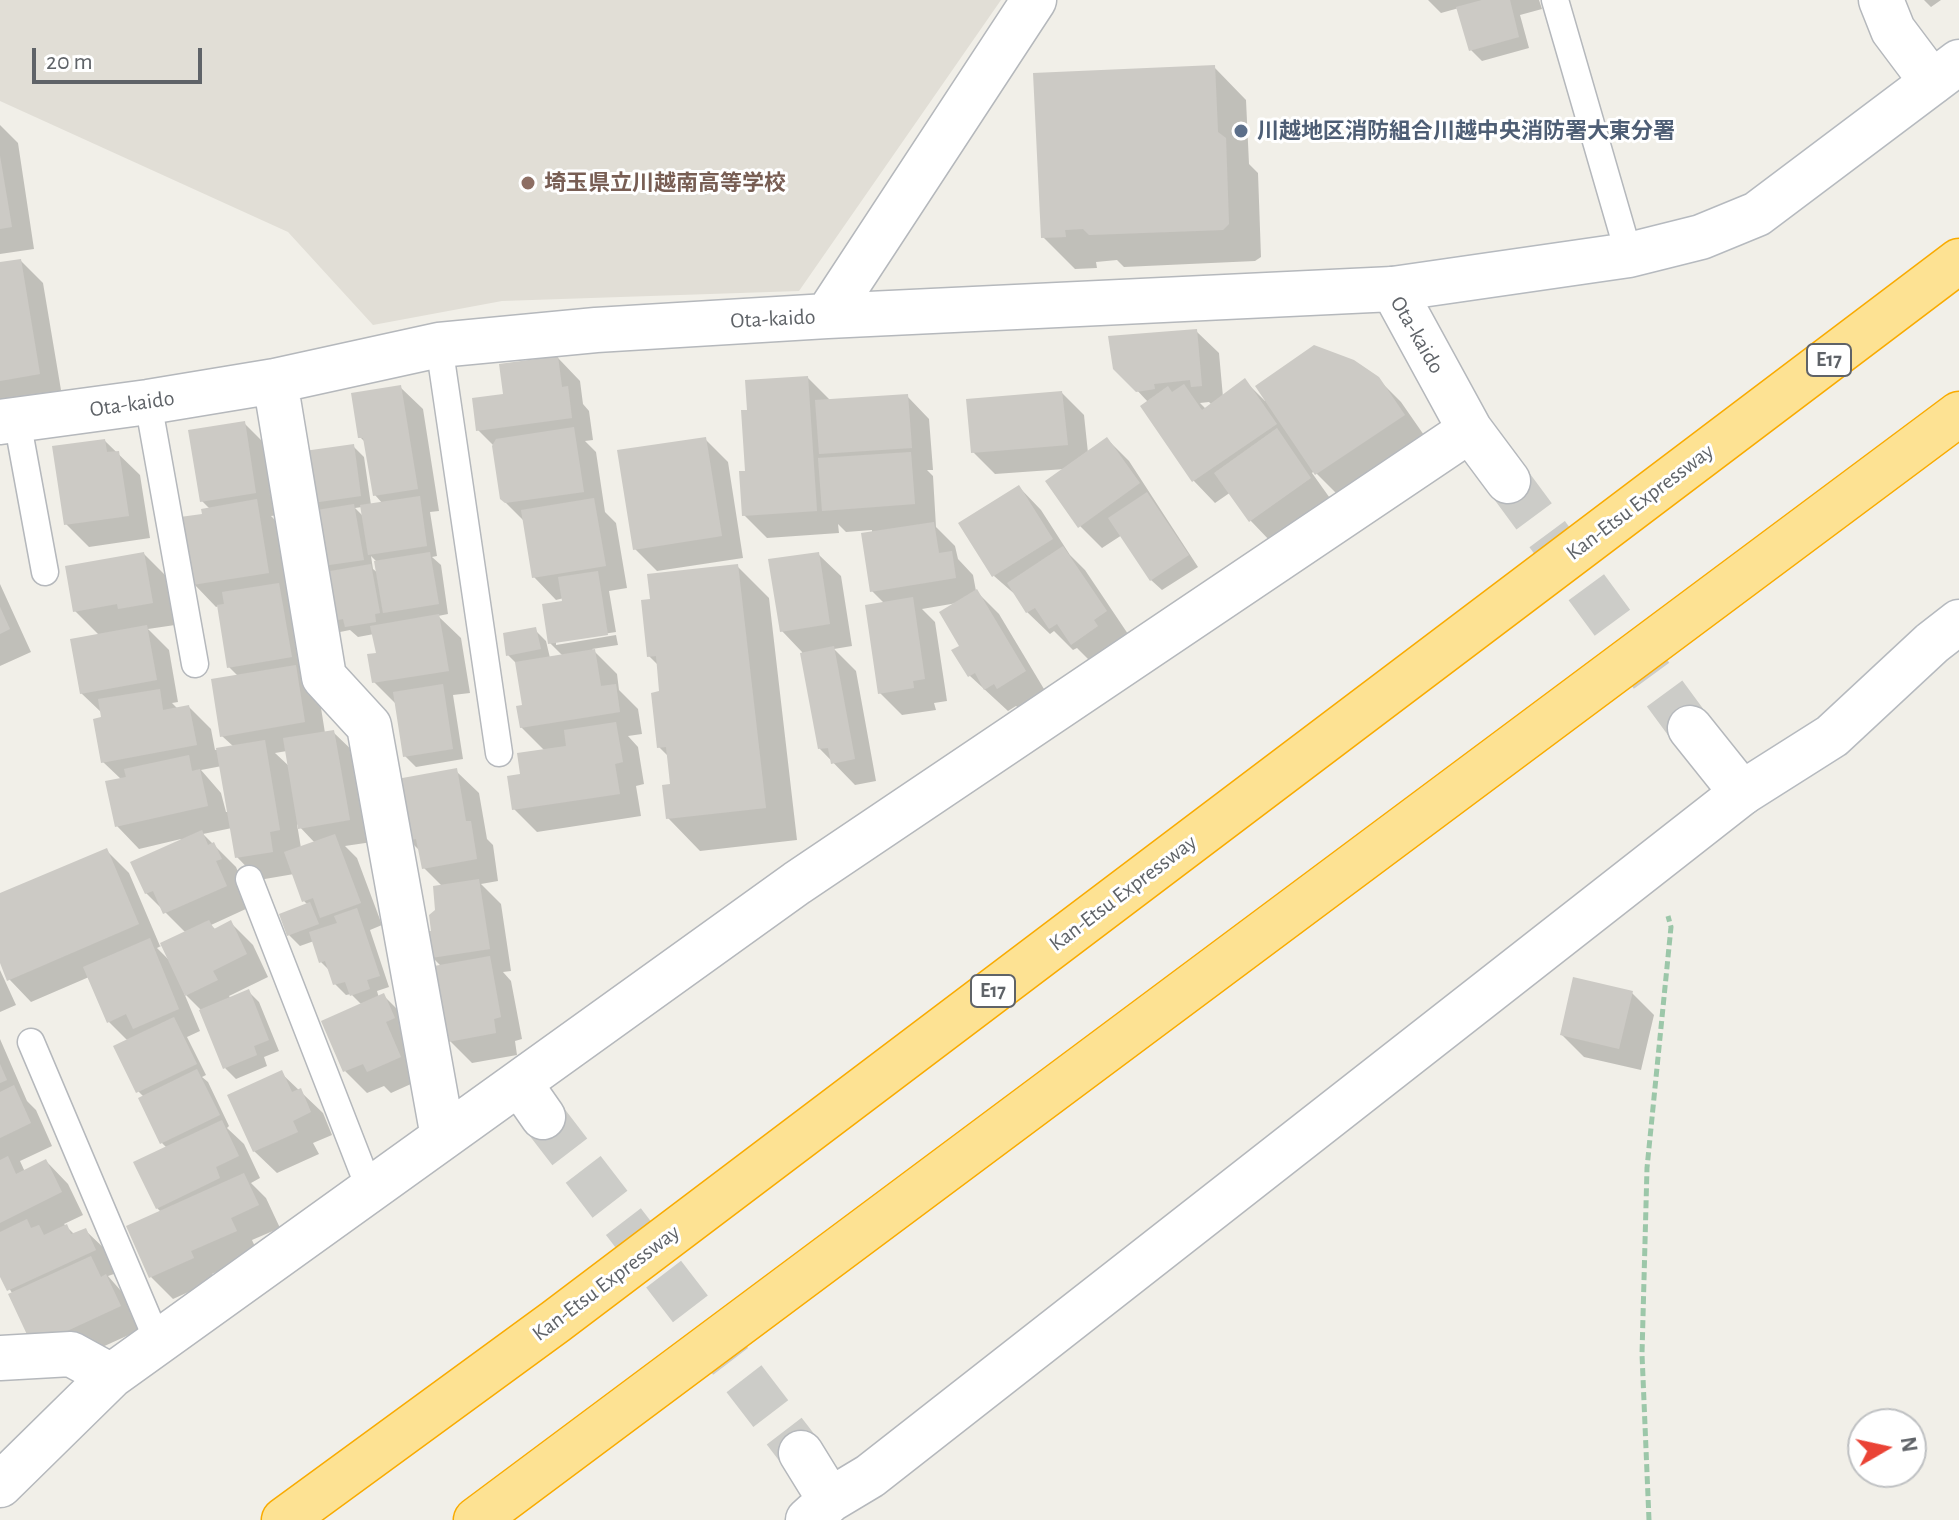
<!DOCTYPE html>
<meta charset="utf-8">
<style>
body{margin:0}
#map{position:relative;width:1959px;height:1520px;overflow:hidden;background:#f1efe8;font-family:"Alegreya Sans",sans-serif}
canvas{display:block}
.north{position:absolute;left:1847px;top:1408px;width:80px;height:80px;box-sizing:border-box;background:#fff;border:2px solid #bfc1c3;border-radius:50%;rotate:81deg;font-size:22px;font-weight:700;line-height:32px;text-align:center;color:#5f6368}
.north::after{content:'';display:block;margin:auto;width:28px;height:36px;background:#ea4335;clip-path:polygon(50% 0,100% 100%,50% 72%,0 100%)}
.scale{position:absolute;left:32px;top:48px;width:170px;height:36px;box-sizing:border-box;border:4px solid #5f6368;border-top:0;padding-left:10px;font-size:24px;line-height:28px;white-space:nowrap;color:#5f6368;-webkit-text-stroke:6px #fff;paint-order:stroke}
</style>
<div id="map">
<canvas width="1959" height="1520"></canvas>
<div class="north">N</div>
<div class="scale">20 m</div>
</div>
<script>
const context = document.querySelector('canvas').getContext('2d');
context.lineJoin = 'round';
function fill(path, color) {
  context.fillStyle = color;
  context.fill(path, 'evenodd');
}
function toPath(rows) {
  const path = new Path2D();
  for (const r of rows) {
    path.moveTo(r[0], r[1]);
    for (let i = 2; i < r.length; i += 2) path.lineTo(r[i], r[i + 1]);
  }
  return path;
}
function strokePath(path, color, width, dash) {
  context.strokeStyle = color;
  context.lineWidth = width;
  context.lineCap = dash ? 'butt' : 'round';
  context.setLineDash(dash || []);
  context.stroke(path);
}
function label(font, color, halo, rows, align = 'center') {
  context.font = font + ' "Alegreya Sans","Noto Sans JP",sans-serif';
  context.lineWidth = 6;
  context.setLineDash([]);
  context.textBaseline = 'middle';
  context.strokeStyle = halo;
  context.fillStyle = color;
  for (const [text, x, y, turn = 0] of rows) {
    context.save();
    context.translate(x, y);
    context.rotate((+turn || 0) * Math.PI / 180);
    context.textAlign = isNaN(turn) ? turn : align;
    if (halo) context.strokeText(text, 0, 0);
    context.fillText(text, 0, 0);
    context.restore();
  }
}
fill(toPath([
 [0,0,1001,0,799,291,502,301,373,325,288,232,0,101]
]), '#e1ded6');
fill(toPath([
 [1428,0,1539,0,1542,9,1520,15,1529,48,1482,61,1471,50,1459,8,1441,13],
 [1924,0,1941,0,1931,7],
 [1214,67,1246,100,1249,164,1258,173,1261,257,1255,261,1124,267,1117,260,1096,262,1097,268,1075,269,1043,237],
 [0,125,18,143,34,249,0,254],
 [21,261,43,283,62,396,0,407,0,264],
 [1196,331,1219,353,1223,397,1245,381,1265,401,1378,379,1401,402,1426,438,1339,496,1314,471,1312,473,1332,501,1272,543,1250,520,1231,492,1215,503,1193,480,1148,402,1134,387],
 [1209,402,1212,405,1206,409,1200,403],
 [558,358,580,381,583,404,589,411,593,440,585,441,596,452,605,512,616,523,627,588,609,591,616,632,556,641,556,645,616,635,618,645,592,649,617,674,619,690,638,709,642,734,628,736,638,747,644,784,636,786,641,816,537,832,514,809,522,776,545,751,521,727,524,707,517,664,508,655,535,630,546,641,550,658,563,656,550,643,564,598,556,600,534,577,525,522,501,498,494,446,478,430,505,395],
 [808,378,831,401,907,396,929,419,933,470,927,470,933,476,936,527,955,546,958,559,973,575,976,591,999,614,1047,694,1021,710,1016,706,1008,711,970,676,954,651,962,647,957,603,922,609,935,622,947,701,934,703,936,710,902,715,880,693,885,604,872,591,872,530,846,532,838,524,839,533,767,538,744,515,747,473],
 [400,387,423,409,439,511,430,512,437,556,432,557,441,565,448,614,438,616,461,638,470,693,453,695,463,759,416,767,405,756,396,704,374,682,378,655,374,634,358,637,350,630,340,632,329,621,307,503,353,446,364,457,371,505,383,504,375,495,367,444,360,437],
 [362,507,364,517,355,508],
 [371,556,376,561,379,574,373,569],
 [1062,393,1084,415,1088,453,1107,439,1129,461,1198,567,1162,590,1151,580,1122,535,1102,548,1080,526,1065,469,995,474,973,452],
 [244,423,267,446,278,515,271,516,279,524,318,689,325,733,333,732,356,754,372,842,345,846,357,858,382,925,370,930,389,987,377,991,379,998,384,996,406,1018,422,1079,391,1093,384,1086,367,1093,345,1071,362,1005,351,994,346,995,335,984,331,972,321,962,314,941,300,946,289,935,308,905,304,901,294,874,259,880,237,857,232,828,203,834,236,867,242,881,248,908,211,925,216,930,231,923,253,945,268,977,229,996,231,999,248,991,259,1002,279,1051,264,1057,267,1066,236,1079,225,1068,200,1009,184,993,200,1031,187,1037,206,1075,202,1077,208,1082,229,1126,227,1128,244,1144,260,1178,251,1183,266,1198,280,1228,252,1240,258,1253,212,1274,215,1280,173,1299,151,1277,161,1212,157,1208,167,1148,162,1143,144,1097,138,1091,128,1041,108,1021,89,977,31,1002,9,979,0,958,0,896,106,850,129,873,160,946,186,933,146,893,181,839,139,849,117,826,122,780,103,762,102,713,81,693,100,636,75,611,144,554,166,576,175,625,148,629,169,650,178,702,172,703,178,709,189,707,211,729,215,750,234,747,222,736,238,676,229,667,219,606,216,607,194,584,205,515,211,510,202,501],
 [287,751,290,767,275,753],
 [222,766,229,812,226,812,221,793,201,770],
 [297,824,315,843,301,848],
 [163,945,170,961,157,948],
 [705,439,728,462,743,558,657,571,635,549],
 [105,441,140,475,150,538,89,547,66,524],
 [1019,487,1041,510,1070,555,1085,570,1128,634,1095,666,1077,648,1073,650,1054,631,1050,634,1027,612,1018,597,994,576],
 [818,554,841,576,852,646,834,649,856,671,876,781,855,785,820,749,802,652,782,631],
 [737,566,769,598,797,840,700,851,668,818,672,785,669,757,659,747,661,693,659,666,649,656],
 [0,584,31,652,0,666],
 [456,771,479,793,487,839,493,845,498,881,481,884,501,904,511,971,503,972,511,981,522,1039,515,1041,517,1055,472,1063,450,1041,442,967,432,957,433,932,443,887,424,868,421,852,409,840],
 [0,970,16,1005,0,1012],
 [1632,993,1654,1015,1641,1070,1584,1057,1562,1035],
 [0,1039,27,1101,36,1110,52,1146,20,1161,25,1172,46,1161,68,1184,83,1215,64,1224,75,1235,85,1230,108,1252,117,1273,108,1276,128,1299,142,1329,78,1358,54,1363,0,1273],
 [281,1073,323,1113,332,1135,313,1143,319,1154,277,1173,254,1151]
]), '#0003');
fill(toPath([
 [1482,0,1510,0,1519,37,1469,51,1456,7],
 [1215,65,1218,132,1226,138,1229,224,1223,230,1089,235,1083,229,1065,230,1066,237,1041,238,1033,73],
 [0,156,12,227,0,229],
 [21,259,40,374,0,381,0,262],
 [1197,329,1202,386,1191,387,1190,380,1154,384,1155,389,1136,392,1113,369,1108,336],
 [1314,345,1354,360,1379,377,1405,415,1315,475,1255,386],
 [558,356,562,387,568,386,572,418,476,431,472,398,503,394,499,364],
 [808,376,817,511,742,516,739,471,745,471,741,410,747,410,745,380],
 [1245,378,1277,424,1192,482,1140,406,1168,386,1172,392,1184,384,1202,410],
 [401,385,418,489,373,496,363,438,358,438,351,393],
 [1062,391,1068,445,971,453,966,399],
 [908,394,912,448,819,454,815,400],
 [245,421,256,493,200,502,188,430],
 [574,427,584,492,505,503,500,499,492,446,496,439],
 [1277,428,1311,478,1249,522,1214,473],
 [706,437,722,536,633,550,617,450],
 [1107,437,1140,483,1078,528,1045,481],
 [105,439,107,452,119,451,129,516,64,525,52,446],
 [354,444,361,496,305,504,297,452],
 [911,452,915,504,822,511,818,458],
 [1019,485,1053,539,992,577,958,523],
 [1147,492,1189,555,1150,581,1108,518],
 [420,496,427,546,368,555,360,505],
 [594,498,606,566,532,578,521,510],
 [257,499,269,573,192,585,180,517,202,514,201,509],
 [354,504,364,560,315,567,305,512],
 [934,522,939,553,952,551,956,578,870,592,861,533],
 [1063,546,1107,611,1094,620,1098,626,1071,645,1057,624,1049,629,1035,608,1026,613,1007,583],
 [144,552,153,603,118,609,117,604,73,612,65,566],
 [430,552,439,604,383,613,374,561],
 [819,552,830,624,780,632,768,559],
 [371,564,380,613,375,614,376,622,345,627,343,619,328,622,319,573],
 [738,564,766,808,666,819,662,785,670,784,666,747,657,748,651,693,659,691,656,656,647,657,641,600,650,599,647,574],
 [598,571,608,635,548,644,542,604,562,601,558,577],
 [279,583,292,657,227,668,217,605,224,604,222,592],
 [977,589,1026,671,997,689,994,684,984,690,975,673,968,677,951,650,959,646,939,612],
 [913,597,925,679,913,681,914,688,878,694,865,605],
 [0,607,10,629,0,634],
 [439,614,449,671,372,683,367,654,376,653,370,626],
 [147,625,157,680,80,694,70,639],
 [536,627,541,649,506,656,503,633],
 [834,646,855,759,831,764,828,748,818,749,800,653],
 [595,649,601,686,616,684,620,712,520,728,516,706,522,705,515,662],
 [296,665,305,722,220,737,211,679],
 [443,684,453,749,403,757,393,692],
 [160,689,163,710,189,705,197,745,101,763,93,719,101,717,98,699],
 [616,722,623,762,615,764,620,794,512,810,507,776,520,774,517,753,566,746,564,730],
 [334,730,350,820,298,829,283,738],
 [265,740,280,830,270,832,273,852,235,858,216,748],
 [189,755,192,771,200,769,208,806,115,827,105,781,126,777,124,769],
 [457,768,466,821,471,821,477,859,422,869,416,839,407,841,397,779],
 [202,830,208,845,214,842,222,859,216,861,227,886,163,914,153,891,145,894,130,862],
 [335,834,361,903,320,918,313,898,302,902,284,852],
 [107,848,139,924,7,981,0,963,0,893],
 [479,879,490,949,431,958,427,931,431,931,429,915,435,910,433,886],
 [310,902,319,924,287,936,279,914],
 [357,908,380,976,367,980,370,989,350,996,345,982,333,985,325,961,319,963,309,932,337,923,334,916],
 [209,920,214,929,231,920,247,954,213,971,218,980,185,996,160,943],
 [150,938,179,1009,133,1029,126,1014,107,1023,83,967],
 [490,956,501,1017,494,1019,496,1033,448,1042,434,966],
 [1573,977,1633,991,1619,1049,1560,1035],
 [249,989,269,1040,254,1046,257,1055,223,1069,199,1010],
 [384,993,395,1018,386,1022,401,1057,367,1072,363,1064,343,1072,321,1021],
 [174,1017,197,1064,136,1093,113,1046],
 [0,1064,7,1080,0,1083],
 [197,1069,220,1115,160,1144,138,1098],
 [282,1070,292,1092,301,1088,311,1112,293,1121,298,1132,253,1152,227,1095],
 [14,1085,31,1123,0,1138,0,1092],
 [222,1120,239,1156,216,1167,220,1178,156,1209,133,1162],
 [8,1156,16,1174,46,1159,62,1192,0,1223,0,1160],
 [244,1173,259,1205,231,1218,237,1231,191,1251,194,1258,149,1278,126,1226],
 [27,1219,31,1228,39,1225,44,1235,67,1224,71,1234,86,1228,96,1250,7,1291,0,1277,0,1232],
 [91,1256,101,1277,106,1274,121,1306,54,1337,51,1332,30,1341,8,1294]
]), '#cccac5');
strokePath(toPath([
 [1508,481,1690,728],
 [543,1117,801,1453]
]), '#ccccc8', 44, [44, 22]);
const lane = toPath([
 [1555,0,1629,255],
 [439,345,499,753],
 [148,402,195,664],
 [17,420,45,572],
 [249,879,370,1190],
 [31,1042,158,1342]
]);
const street = toPath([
 [1881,0,1893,30,1932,82],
 [827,316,1034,0],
 [275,381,324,677,369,726,443,1137],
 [0,422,148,402,275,381,439,345,596,330,827,316,1393,289,1470,430,1508,481],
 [520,1084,543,1117],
 [0,1358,71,1354,111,1376],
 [801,1453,830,1500],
 [0,1485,111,1376,797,883,1470,430],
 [808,1520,830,1500,870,1476,1742,793,1690,728]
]);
const secondary = toPath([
 [1393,289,1629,255,1701,237,1757,214,1959,62],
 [1742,793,1832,736,1932,643,1959,622]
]);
const highway = toPath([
 [284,1520,555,1322,1959,261],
 [476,1520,1959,414]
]);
strokePath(lane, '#b5b8bc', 29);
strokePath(street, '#b5b8bc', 47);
strokePath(secondary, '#b6babf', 47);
strokePath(highway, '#f9ab00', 47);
strokePath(toPath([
 [1649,1520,1642,1354,1647,1168,1671,927,1668,916]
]), '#9cc7a9', 5, [8, 4]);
strokePath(lane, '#fff', 26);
strokePath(street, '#fff', 44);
strokePath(secondary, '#fff', 44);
strokePath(highway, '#fde293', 44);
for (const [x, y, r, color] of [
 [1241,131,8,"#5c6f8a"],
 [528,183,8,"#8d6e63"]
]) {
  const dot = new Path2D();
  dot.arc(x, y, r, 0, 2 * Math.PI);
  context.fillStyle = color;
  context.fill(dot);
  strokePath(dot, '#fff', 3);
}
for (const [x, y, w] of [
 [1829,360,44],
 [993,991,44]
]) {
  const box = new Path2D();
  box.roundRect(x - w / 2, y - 16, w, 32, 6);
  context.fillStyle = '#fff';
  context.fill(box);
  strokePath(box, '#5f6368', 2);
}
label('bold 20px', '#5f6368', null, [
 ["E17",1829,360],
 ["E17",993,991]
]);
label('bold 22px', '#4e5e75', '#fff', [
 ["川越地区消防組合川越中央消防署大東分署",1257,131]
], 'left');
label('bold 22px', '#785e54', '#fff', [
 ["埼玉県立川越南高等学校",544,183]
], 'left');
label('22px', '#5f6368', '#fff', [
 ["Ota-kaido",773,319,-3],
 ["Ota-kaido",1417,335,60],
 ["Ota-kaido",132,404,-8],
 ["Kan-Etsu Expressway",1640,502,-37],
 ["Kan-Etsu Expressway",1123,893,-37],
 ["Kan-Etsu Expressway",606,1283,-37]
]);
</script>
